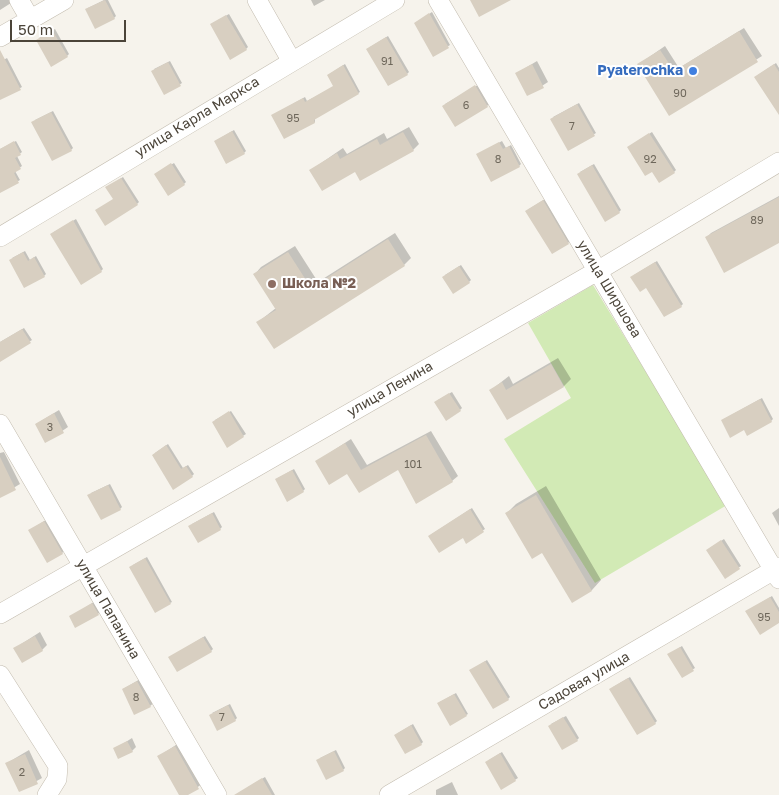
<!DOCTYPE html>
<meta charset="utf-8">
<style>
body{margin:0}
#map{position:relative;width:779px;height:795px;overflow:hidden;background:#f6f3ec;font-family:"Golos Text",sans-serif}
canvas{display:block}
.scale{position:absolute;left:10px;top:20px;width:116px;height:22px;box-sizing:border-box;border:2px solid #4b4439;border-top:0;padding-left:6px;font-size:15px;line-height:18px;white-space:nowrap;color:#4b4439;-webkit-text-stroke:4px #fff;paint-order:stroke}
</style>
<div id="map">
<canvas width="779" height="795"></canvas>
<div class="scale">50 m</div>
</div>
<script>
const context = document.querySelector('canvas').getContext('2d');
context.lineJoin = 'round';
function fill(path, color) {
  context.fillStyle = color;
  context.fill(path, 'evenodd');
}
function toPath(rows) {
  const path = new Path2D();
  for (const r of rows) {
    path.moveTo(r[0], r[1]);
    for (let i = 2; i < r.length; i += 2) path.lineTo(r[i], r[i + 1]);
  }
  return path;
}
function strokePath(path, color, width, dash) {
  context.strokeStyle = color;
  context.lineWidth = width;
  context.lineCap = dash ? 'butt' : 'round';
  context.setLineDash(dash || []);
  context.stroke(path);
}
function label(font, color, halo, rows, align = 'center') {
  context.font = font + ' "Golos Text",sans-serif';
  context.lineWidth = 4;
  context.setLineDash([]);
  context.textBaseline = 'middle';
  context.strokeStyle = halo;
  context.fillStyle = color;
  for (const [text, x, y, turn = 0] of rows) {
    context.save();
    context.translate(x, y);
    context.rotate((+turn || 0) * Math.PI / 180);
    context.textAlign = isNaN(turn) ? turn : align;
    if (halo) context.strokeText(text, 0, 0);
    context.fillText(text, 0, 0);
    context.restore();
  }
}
fill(toPath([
 [593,285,727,505,595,583,504,439,571,398,528,323]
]), '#d2eab5');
fill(toPath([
 [0,0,9,0,11,3,0,10],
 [104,0,108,0,116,16,114,18,88,8],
 [311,0,325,0,314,6],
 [432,12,450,45,434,55,415,23],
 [229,14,248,47,246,49,213,23],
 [744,28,762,56,670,114,639,64,665,46,679,68],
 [55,29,69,54,67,56,39,38],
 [388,36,409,72,407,74,370,47],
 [7,58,22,87,0,99,0,62],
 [170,61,182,83,165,94,154,69],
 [537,61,548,82,528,95,517,73],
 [776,63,779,68,779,107,758,75],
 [345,64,360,92,315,118,315,122,284,137,273,115,305,97,307,101,335,86,328,75],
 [478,85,489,104,487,106,445,104],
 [579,103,596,133,569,149,553,117],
 [53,111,73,148,71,150,35,120],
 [409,127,419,144,413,150,355,170,311,170,343,148,347,154,384,133,387,139],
 [234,130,246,151,244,153,217,140],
 [652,132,676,170,674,172,630,146],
 [16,141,22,152,17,156,22,166,15,171,20,180,0,191,0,149],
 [502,141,506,148,511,145,521,164,519,166,480,153],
 [174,163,186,182,184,184,156,174],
 [594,164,621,210,619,212,580,172],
 [123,177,139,202,137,204,114,199,109,186],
 [779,196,779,242,706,238,711,233],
 [545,199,570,241,568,243,529,209],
 [76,219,103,269,101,271,54,232],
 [395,233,411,258,404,265,274,347,258,322,276,308,255,274,261,267,295,246,318,282],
 [25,251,30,260,36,256,46,274,44,276,12,258],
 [657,261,683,304,681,306,634,275],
 [461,265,471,280,469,282,445,275],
 [24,328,32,340,0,360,0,342],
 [558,358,571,379,564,386,507,418,491,390,509,376,513,384],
 [452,392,462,408,460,410,438,400],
 [762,398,773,419,771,421,724,419],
 [59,410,68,427,46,442,36,424],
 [231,411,246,434,227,446,215,420],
 [431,431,458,476,452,481,398,468,348,472,317,461,351,439,367,465],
 [168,444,183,468,188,465,194,474,192,476,155,453],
 [4,452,20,484,0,496,0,453],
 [294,469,305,489,303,491,278,478],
 [110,484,122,507,120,509,91,493],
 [546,486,601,580,592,590,572,601,543,551,507,513,516,504],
 [472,508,485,529,466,542,463,537,432,534],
 [779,508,779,526,772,513],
 [214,512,222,527,220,529,192,524],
 [49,518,67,548,62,553,30,530],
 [724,539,741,566,725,577,710,548],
 [147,557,172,602,170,603,133,565],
 [772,596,779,608,779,622,749,610],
 [97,600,102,609,98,614,70,617],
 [40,632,47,645,42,650,15,648],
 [205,636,213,649,211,651,172,656],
 [682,646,695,668,682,676,671,653],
 [487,660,510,697,508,699,473,669],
 [630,677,657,721,655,723,613,687],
 [142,678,155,702,150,706,123,689],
 [456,693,468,714,466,715,440,702],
 [230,704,237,718,235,720,212,713],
 [566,716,579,738,577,740,551,724],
 [413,724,423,742,421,744,398,733],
 [132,738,136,747,132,751,115,749],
 [179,743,202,784,186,795,181,795,159,756],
 [29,750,42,778,19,791,7,763],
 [336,750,345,768,343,770,320,758],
 [502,752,518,778,502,788,489,760],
 [265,777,275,795,250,795,248,787],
 [452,782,458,795,436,795,436,790]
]), '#0003');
fill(toPath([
 [105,0,115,19,95,29,85,9],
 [470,0,511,0,479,17],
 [429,13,449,48,433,57,414,23],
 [226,15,247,50,230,60,210,24],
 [52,30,68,57,51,67,36,40],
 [739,31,758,62,669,116,637,64,660,50,674,71],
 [386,37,408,75,388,86,366,49],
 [0,50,21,90,0,100],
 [168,62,181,86,164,95,151,71],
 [532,64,544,88,527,96,515,73],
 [774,64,779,72,779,115,754,77],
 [343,65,359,94,314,120,315,123,284,139,271,115,303,98,305,102,333,86,327,75],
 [475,85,488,107,455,127,442,106],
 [577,104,595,136,568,151,550,119],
 [51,112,72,151,52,161,31,122],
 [232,131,245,154,226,164,214,141],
 [403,132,414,151,360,181,355,172,322,191,309,170,337,153,340,159,377,139,380,145],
 [649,133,675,173,659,183,652,172,645,176,627,147],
 [14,141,21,155,15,158,21,169,14,173,19,183,0,193,0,149],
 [499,142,503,149,509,146,520,167,491,182,476,154],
 [171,163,185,185,168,196,154,174],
 [592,165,620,213,605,222,577,174],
 [121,178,138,205,105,226,95,210,113,199,105,187],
 [779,197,779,243,724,273,705,237],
 [543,200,569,244,552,254,525,211],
 [73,220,102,272,81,285,50,234],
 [388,239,405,266,274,349,256,322,276,310,253,274,288,252,311,288],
 [23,252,28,261,34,257,45,277,24,288,9,260],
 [655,262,682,307,664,317,646,288,640,292,630,277],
 [459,266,470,283,453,294,442,277],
 [22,329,31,343,0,362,0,342],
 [551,364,564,387,507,420,489,390,502,382,506,390],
 [449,393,461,411,446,421,434,402],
 [760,399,772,422,747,436,744,430,730,438,721,420],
 [229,411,244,437,227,448,212,422],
 [54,413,64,433,45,443,35,424],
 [426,435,453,482,416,504,398,470,359,493,347,474,329,485,315,461,345,443,361,470],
 [166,445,181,469,186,466,193,477,173,490,152,455],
 [0,457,16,490,0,498],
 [292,470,304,492,287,502,275,479],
 [108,485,121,510,101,520,87,495],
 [536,495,592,591,572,603,542,553,532,559,505,513],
 [470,509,484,532,466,544,463,538,439,553,428,536],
 [212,513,221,530,198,543,188,526],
 [44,521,63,554,47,563,28,530],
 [721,540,740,569,725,579,706,550],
 [145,558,171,604,155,613,129,567],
 [770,597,779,612,779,623,760,635,745,611],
 [92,603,99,615,75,628,69,616],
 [35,636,43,651,22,663,13,648],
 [203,637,212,652,177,672,168,657],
 [680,647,694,671,682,678,667,654],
 [485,661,509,700,493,709,469,670],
 [628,678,656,724,637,735,609,689],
 [137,681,151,707,134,715,122,689],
 [454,694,467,716,450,726,437,703],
 [228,705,236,721,217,731,209,715],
 [563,717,578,741,562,750,548,726],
 [411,725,422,745,405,754,394,735],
 [127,741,133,752,118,759,113,748],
 [175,746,199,789,188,795,179,795,157,756],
 [334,751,344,771,326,780,316,760],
 [500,753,516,781,501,790,485,762],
 [25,754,38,784,19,792,5,763],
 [262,778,272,795,234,795]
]), '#d8cfc1');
const street = toPath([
 [19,0,30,19],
 [257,0,291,60],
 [438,0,779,579],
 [0,37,64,0],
 [0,237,395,0],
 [0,424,217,795],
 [0,614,599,270,779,162],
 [0,675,58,766,57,779,47,795],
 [389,795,779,567]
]);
strokePath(street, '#c2bbae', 20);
strokePath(street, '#fff', 19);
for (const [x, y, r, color] of [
 [693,71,5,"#3f7fe0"],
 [272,284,5,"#8d6e63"]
]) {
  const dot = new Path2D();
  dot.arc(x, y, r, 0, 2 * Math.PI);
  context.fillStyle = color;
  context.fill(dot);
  strokePath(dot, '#fff', 2);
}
label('11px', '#6e675b', null, [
 ["91",387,62],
 ["90",680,94],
 ["6",466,106],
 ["95",293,119],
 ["7",572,127],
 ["8",498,160],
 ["92",650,160],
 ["89",757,221],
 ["3",50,428],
 ["101",413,465],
 ["95",764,618],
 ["8",136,698],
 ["7",222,718],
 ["2",22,773]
]);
label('bold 14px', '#366cbe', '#fff', [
 ["Pyaterochka",683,71]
], 'right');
label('14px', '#4b4439', '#fff', [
 ["улица Карла Маркса",197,117,-31],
 ["улица Ширшова",609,289,59],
 ["улица Ленина",390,389,-30],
 ["улица Папанина",108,609,60],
 ["Садовая улица",584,681,-30]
]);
label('bold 14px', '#785e54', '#fff', [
 ["Школа №2",282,284]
], 'left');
</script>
